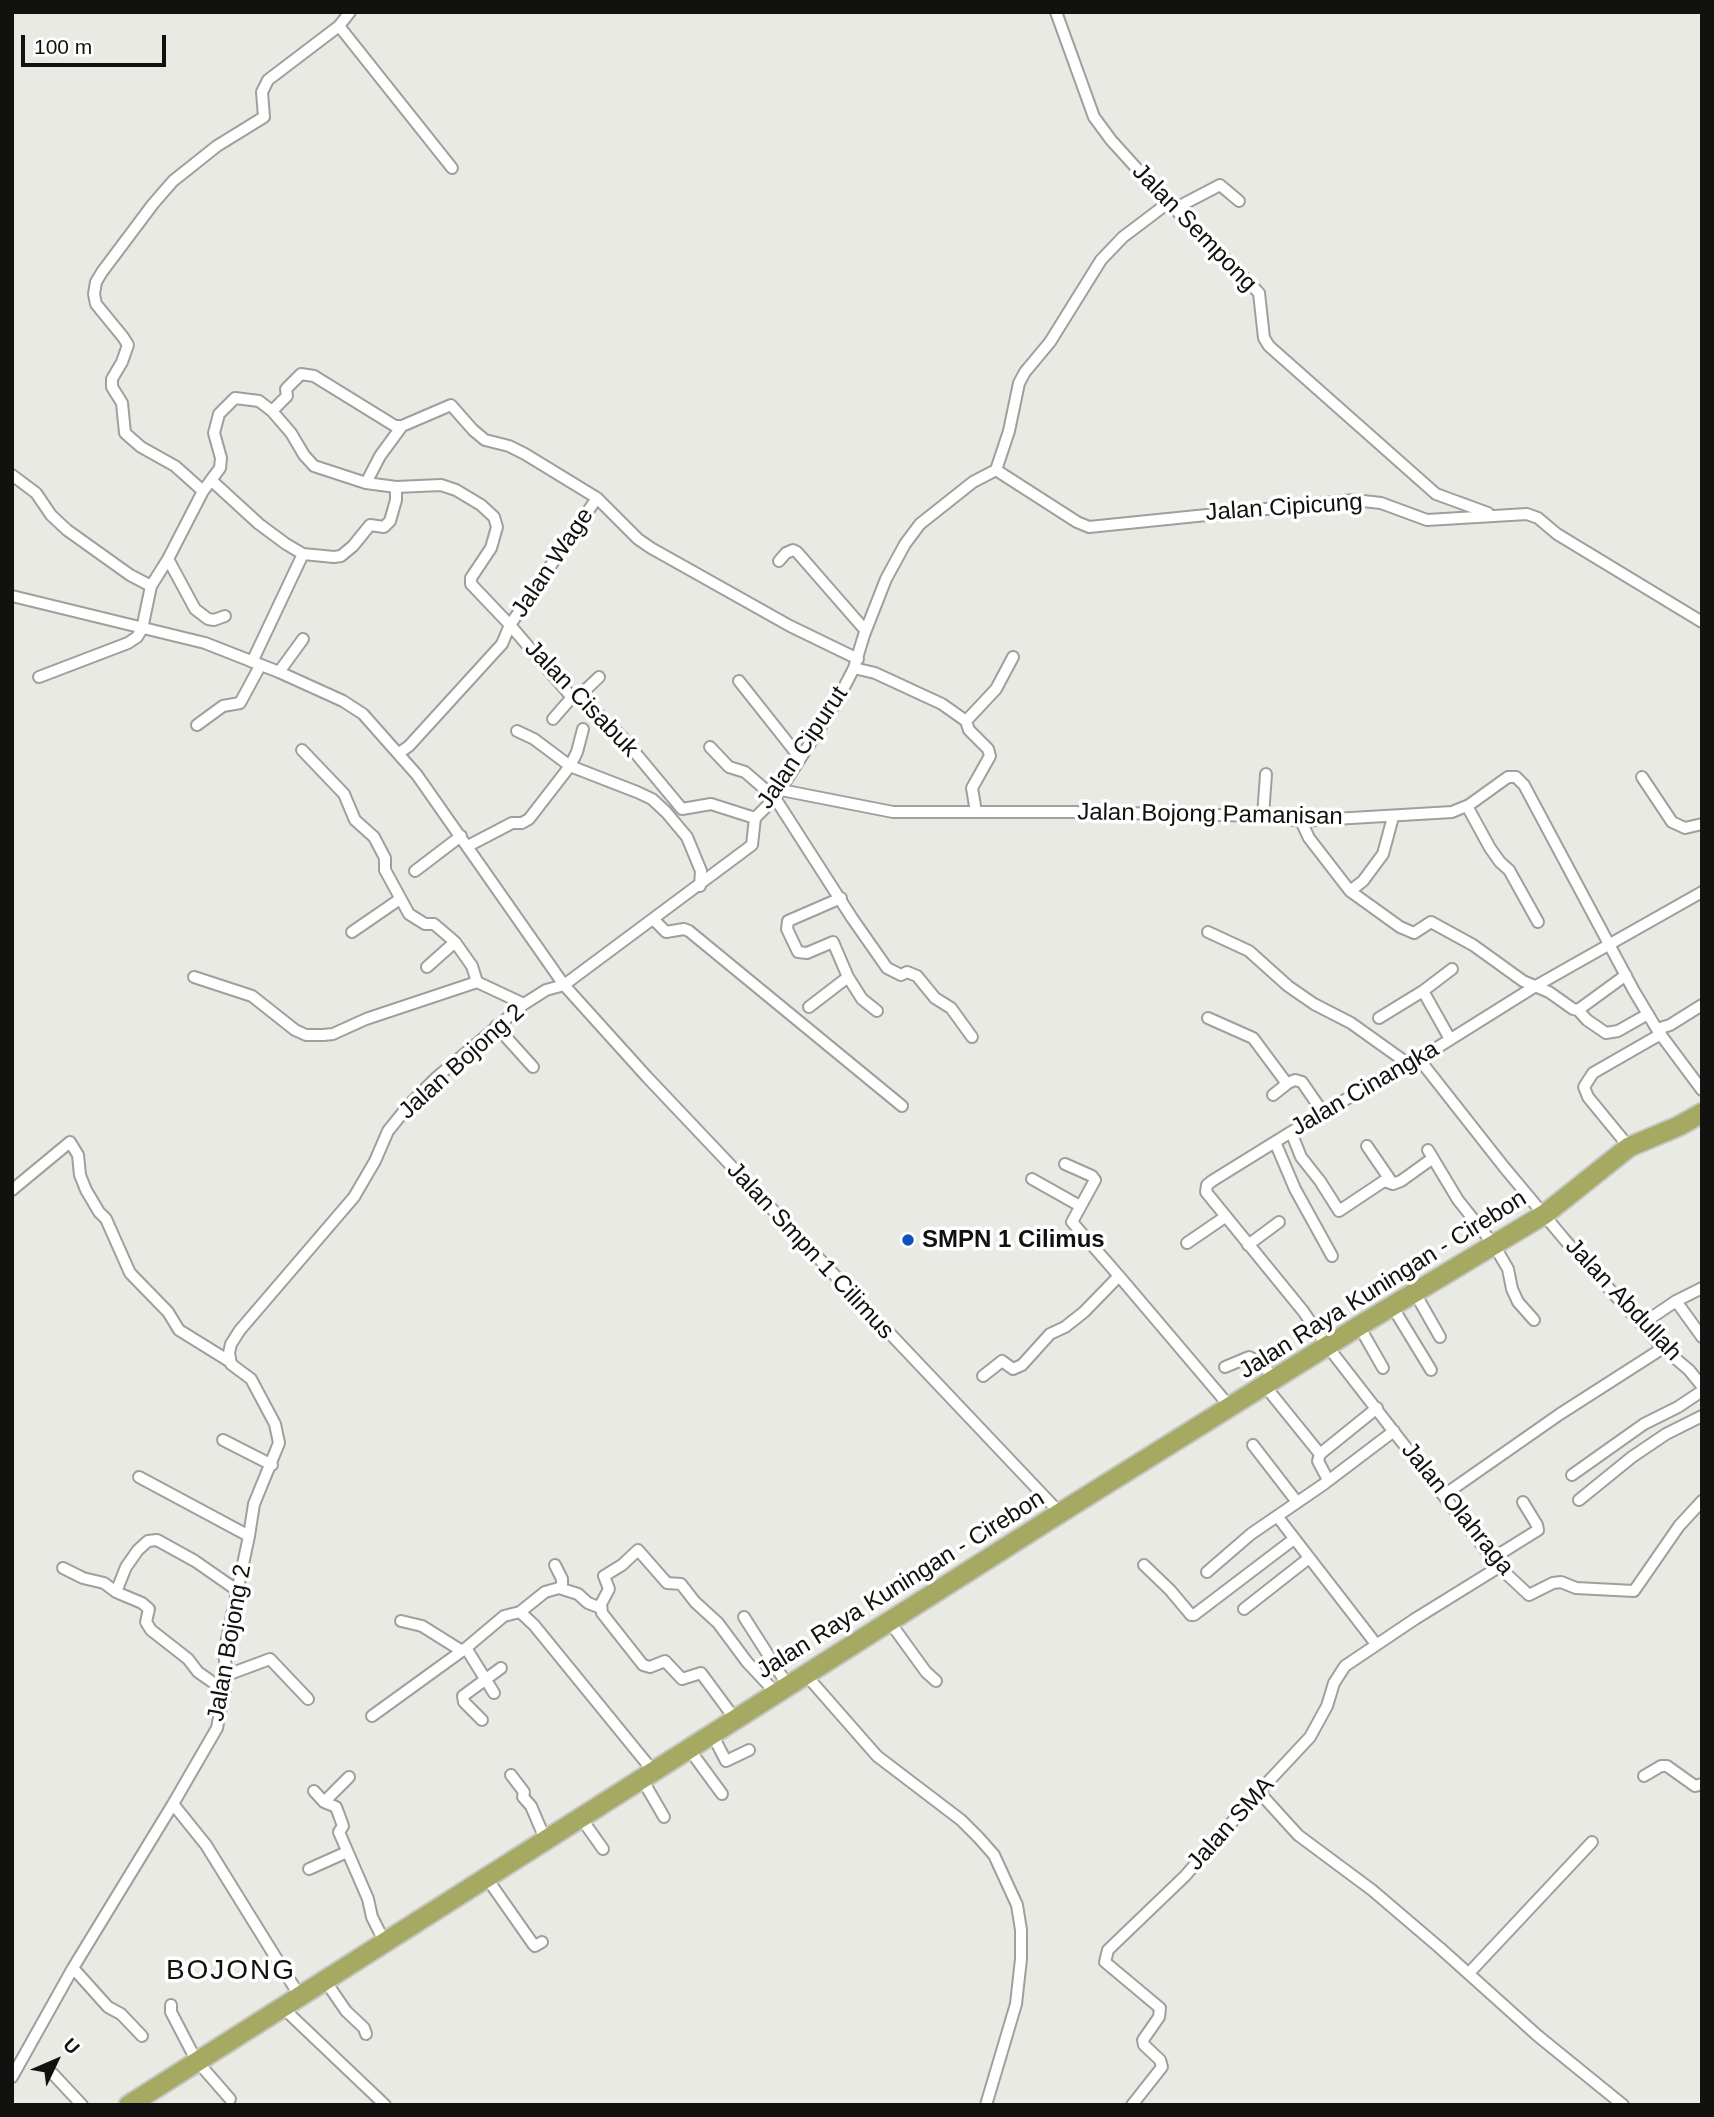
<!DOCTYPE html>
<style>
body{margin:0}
#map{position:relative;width:1714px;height:2117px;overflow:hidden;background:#eaeae5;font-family:Helvetica,sans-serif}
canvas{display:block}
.frame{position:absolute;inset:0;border:14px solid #11110f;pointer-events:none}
.north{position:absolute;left:21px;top:2026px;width:70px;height:70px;-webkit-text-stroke:5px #fff;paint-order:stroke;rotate:46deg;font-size:19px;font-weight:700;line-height:28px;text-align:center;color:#11110f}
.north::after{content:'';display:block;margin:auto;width:24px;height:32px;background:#11110f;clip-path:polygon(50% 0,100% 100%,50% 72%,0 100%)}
.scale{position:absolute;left:21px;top:35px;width:145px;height:32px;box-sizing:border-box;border:4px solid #11110f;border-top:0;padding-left:9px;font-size:21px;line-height:24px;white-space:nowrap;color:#11110f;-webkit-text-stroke:5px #fff;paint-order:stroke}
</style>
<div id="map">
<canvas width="1714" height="2117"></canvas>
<div class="frame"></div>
<div class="north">U</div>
<div class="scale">100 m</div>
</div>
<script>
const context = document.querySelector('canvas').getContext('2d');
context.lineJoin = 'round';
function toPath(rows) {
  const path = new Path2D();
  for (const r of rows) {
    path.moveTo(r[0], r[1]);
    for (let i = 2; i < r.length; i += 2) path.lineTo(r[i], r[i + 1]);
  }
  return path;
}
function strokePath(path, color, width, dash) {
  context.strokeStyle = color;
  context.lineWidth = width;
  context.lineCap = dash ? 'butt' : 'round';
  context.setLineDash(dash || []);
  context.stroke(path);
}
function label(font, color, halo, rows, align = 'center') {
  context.font = font + ' Helvetica,sans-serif';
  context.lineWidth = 7;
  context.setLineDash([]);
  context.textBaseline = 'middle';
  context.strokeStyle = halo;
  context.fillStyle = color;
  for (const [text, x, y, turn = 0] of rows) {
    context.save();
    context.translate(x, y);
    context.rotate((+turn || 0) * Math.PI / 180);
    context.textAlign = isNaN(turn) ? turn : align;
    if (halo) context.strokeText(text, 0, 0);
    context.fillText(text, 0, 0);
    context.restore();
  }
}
const street = toPath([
 [1056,12,1094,117,1111,140,1168,203,1199,231,1259,293,1264,338,1269,346,1436,494,1488,513],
 [339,26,452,168],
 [1174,209,1220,185,1239,201],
 [272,411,287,396,286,389,301,374,314,376,395,426,402,426,451,405,473,430,485,440,509,446,525,454,597,498,638,539,651,548,790,626,858,659],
 [996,470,1009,431,1019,383,1025,372,1050,342,1101,260,1123,237,1168,203],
 [12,475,36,493,51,515,67,530,130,575,151,586],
 [211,480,259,524,286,544,303,554,334,557,341,556,353,546,370,525,384,527,390,521,396,500,396,487],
 [366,483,380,456,402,426],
 [203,491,175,466,141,447,125,433,122,403,112,387,112,379,122,362,128,345,123,337,96,304,94,294,96,282,102,272,153,204,173,181,217,146,264,117,262,92,268,80,339,26,350,12],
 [168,559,195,609,208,619,214,620,225,616],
 [779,561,786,553,793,550,797,552,865,630],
 [12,596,205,643,279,672,343,701,363,714,417,775,564,985,647,1077,1060,1513],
 [252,662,303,554],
 [854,668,875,673,942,704,966,721,969,730,988,749,990,756,972,788,976,812],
 [279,672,303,639],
 [39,677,128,643,137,637,142,629,151,586,168,559,203,491,220,468,221,458,214,433,219,414,235,398,259,401,272,411,291,433,304,455,314,466,366,483,396,487,441,485,456,490,481,505,494,517,497,527,491,548,471,578,471,584,510,625,569,694,579,696,623,738,682,809,711,804,755,818],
 [739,681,800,758],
 [579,696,599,677],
 [553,719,573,696],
 [966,721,996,689,1013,657],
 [197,725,223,706,240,703,260,666],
 [517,731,534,739,570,766,577,752,583,729],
 [710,747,729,767,745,772,775,798,852,918,887,968,901,975,907,972,917,976,935,998,951,1008,972,1037],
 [302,750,344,794,355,820,374,837,385,858,385,870,409,914,425,924,434,924,455,942],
 [399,753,409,746,502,644,510,625,597,498],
 [1642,777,1672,822,1685,828,1702,824],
 [781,790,893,812,1072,812,1263,816,1301,821,1452,812,1469,805,1508,777,1516,777,1524,785,1634,991,1658,1031,1702,1090],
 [1467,806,1490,848,1500,862,1509,870,1538,922],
 [1263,816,1266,774],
 [1301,821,1309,838,1350,891,1400,927,1414,933,1431,922,1473,945,1523,981,1549,992,1573,1009,1578,1010,1587,1020,1606,1033,1618,1031,1648,1014],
 [468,846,512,823,522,823,529,819,570,766,637,792,652,799,666,812,687,837,701,871,700,886],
 [415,871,461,836],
 [1350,891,1363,881,1383,854,1393,817],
 [1702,892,1534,987,1419,1059,1407,1063,1291,1132,1212,1181,1207,1185,1206,1192,1303,1311,1328,1347,1499,1567,1529,1595,1553,1583,1561,1582,1576,1588,1634,1591,1679,1526,1702,1501],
 [841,898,788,921,787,929,798,952,807,953,833,942,848,977,862,999,877,1011],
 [654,920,666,932,684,929,689,931,902,1106],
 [352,932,400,899],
 [1208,932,1249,951,1288,986,1314,1004,1351,1023,1407,1063],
 [427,967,455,942,472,966,477,982,524,1004],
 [194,977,252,996,295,1030,306,1035,323,1035,333,1034,366,1019,477,982],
 [1423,991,1450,1039],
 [809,1007,848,977],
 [1578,1010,1626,975],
 [1208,1018,1253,1038,1285,1081,1288,1083,1295,1080,1302,1082,1324,1114],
 [1379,1018,1423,991,1452,969],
 [496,1026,533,1067],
 [1657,1029,1670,1025,1702,1005],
 [1419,1059,1504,1167,1565,1240,1663,1348,1689,1370,1702,1386],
 [1273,1095,1288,1083],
 [1291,1132,1301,1157,1320,1181,1339,1211,1384,1181,1393,1184,1401,1181,1433,1158],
 [1275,1142,1295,1189,1332,1256],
 [1367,1146,1393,1184],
 [1629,1147,1588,1097,1584,1087,1593,1073,1661,1034],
 [1428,1150,1458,1200,1494,1245,1508,1269,1512,1289,1518,1302,1534,1320],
 [1032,1179,1080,1206],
 [12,1190,70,1142,78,1155,80,1175,86,1190,99,1212,106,1219,130,1273,168,1312,179,1330,229,1361],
 [1187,1243,1225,1217],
 [1248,1245,1279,1222],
 [1119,1276,1231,1408],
 [1415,1293,1440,1337],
 [1676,1301,1702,1337],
 [1392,1306,1431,1370],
 [1642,1324,1676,1301,1702,1288],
 [1359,1326,1383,1368],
 [1225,1367,1249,1357,1261,1363,1275,1379],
 [983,1376,1002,1361,1013,1369,1022,1365,1050,1334,1065,1327,1084,1312,1119,1276,1072,1222,1095,1180,1092,1176,1065,1164],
 [1265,1386,1320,1454,1318,1461,1328,1480],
 [223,1440,272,1465],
 [1253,1445,1297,1502],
 [1320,1454,1377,1408],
 [1572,1475,1644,1424,1678,1407,1702,1391],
 [139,1477,249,1536],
 [1444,1495,1560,1414,1663,1348],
 [1579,1500,1632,1457,1666,1434,1702,1416],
 [1277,1516,1376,1644],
 [1493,1558,1538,1530,1537,1525,1523,1502],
 [1144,1565,1170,1590,1191,1615,1194,1615,1294,1539],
 [63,1568,83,1578,104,1583,116,1592,126,1567,138,1550,148,1541,157,1540,195,1561,238,1591],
 [1207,1572,1251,1534,1324,1484,1394,1431],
 [559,1588,578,1594,588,1603,601,1608],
 [116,1592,142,1603,149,1609,146,1622,151,1630,188,1659,198,1672,225,1691],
 [1244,1609,1309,1558],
 [520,1612,545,1592,559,1588,562,1585,562,1579,555,1565],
 [744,1617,788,1686],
 [401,1621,422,1626,462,1651],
 [889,1621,926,1672,936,1681],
 [466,1648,494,1693],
 [227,1675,270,1659,308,1699],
 [806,1675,877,1756,961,1820,979,1838,994,1855,1017,1905,1021,1930,1021,1959,1016,2004,986,2105],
 [372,1716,466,1648,504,1616,520,1612,534,1625,653,1771],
 [735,1719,701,1673,682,1679,665,1661,650,1667,643,1665,602,1613,601,1604,609,1589,604,1576,622,1565,638,1550,667,1583,681,1584,695,1602,718,1623,747,1662,776,1693],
 [482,1720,464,1702,463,1696,501,1668],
 [712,1734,726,1761,749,1750],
 [689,1749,722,1794],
 [511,1775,524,1792,523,1797,531,1806,546,1841],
 [1644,1776,1661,1766,1667,1766,1695,1786,1702,1784],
 [642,1779,664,1817],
 [314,1791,324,1802,336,1807,343,1826,339,1832,368,1899,372,1917,384,1941],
 [1259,1792,1298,1835,1372,1890,1440,1948,1538,2036,1623,2105],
 [324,1802,349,1777],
 [581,1818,603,1849],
 [309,1869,347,1852],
 [486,1877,533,1944,535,1946,542,1942],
 [73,1968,108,2007,121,2014,142,2036],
 [1469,1973,1592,1842],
 [324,1979,346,2011,364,2028,366,2034],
 [299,1995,206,1845,173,1804,217,1728,227,1675,224,1653,249,1536,254,1504,279,1443,275,1424,251,1379,231,1364,229,1353,231,1344,240,1330,354,1197,375,1161,388,1131,409,1105,437,1077,524,1004,546,990,564,985,752,845,755,818,775,798,837,701,854,668,864,635,886,579,905,544,920,524,973,482,996,470,1077,522,1089,527,1354,500,1381,503,1427,520,1527,514,1538,518,1557,534,1702,622],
 [171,2005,171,2012,196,2060,230,2099],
 [282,2007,385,2105],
 [53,2074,82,2105],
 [12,2077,73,1968,173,1804],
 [1132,2105,1162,2067,1160,2060,1144,2045,1143,2040,1159,2017,1160,2008,1105,1962,1108,1950,1185,1876,1253,1798,1310,1737,1327,1706,1334,1683,1345,1666,1415,1619,1499,1567]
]);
const highway = toPath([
 [129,2105,1060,1513,1359,1326,1545,1214,1629,1147,1679,1126,1702,1113]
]);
strokePath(street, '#9fa09b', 14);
strokePath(highway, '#c6c6c5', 23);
strokePath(street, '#fff', 10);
strokePath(highway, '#a6a962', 19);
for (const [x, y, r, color] of [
 [908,1240,7,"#0f52bd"]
]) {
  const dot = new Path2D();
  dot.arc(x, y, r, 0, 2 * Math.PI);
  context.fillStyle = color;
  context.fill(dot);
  strokePath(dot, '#fff', 2.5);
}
label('24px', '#11110f', '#fff', [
 ["Jalan Sempong",1194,228,46],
 ["Jalan Cipicung",1284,508,-4],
 ["Jalan Wage",553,563,-56],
 ["Jalan Cisabuk",581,699,46],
 ["Jalan Cipurut",803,748,-56],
 ["Jalan Bojong Pamanisan",1210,815,1],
 ["Jalan Bojong 2",462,1062,-42],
 ["Jalan Cinangka",1365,1089,-30],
 ["Jalan Smpn 1 Cilimus",810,1251,47],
 ["Jalan Raya Kuningan - Cirebon",1383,1285,-32],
 ["Jalan Abdullah",1623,1300,47],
 ["Jalan Olahraga",1457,1509,51],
 ["Jalan Raya Kuningan - Cirebon",901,1585,-32],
 ["Jalan Bojong 2",230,1643,-80],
 ["Jalan SMA",1231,1824,-48]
]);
label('bold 24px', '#11110f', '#fff', [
 ["SMPN 1 Cilimus",922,1240]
], 'left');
context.letterSpacing = '2px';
label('28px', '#11110f', '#fff', [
 ["BOJONG",231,1971]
]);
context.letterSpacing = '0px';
</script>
